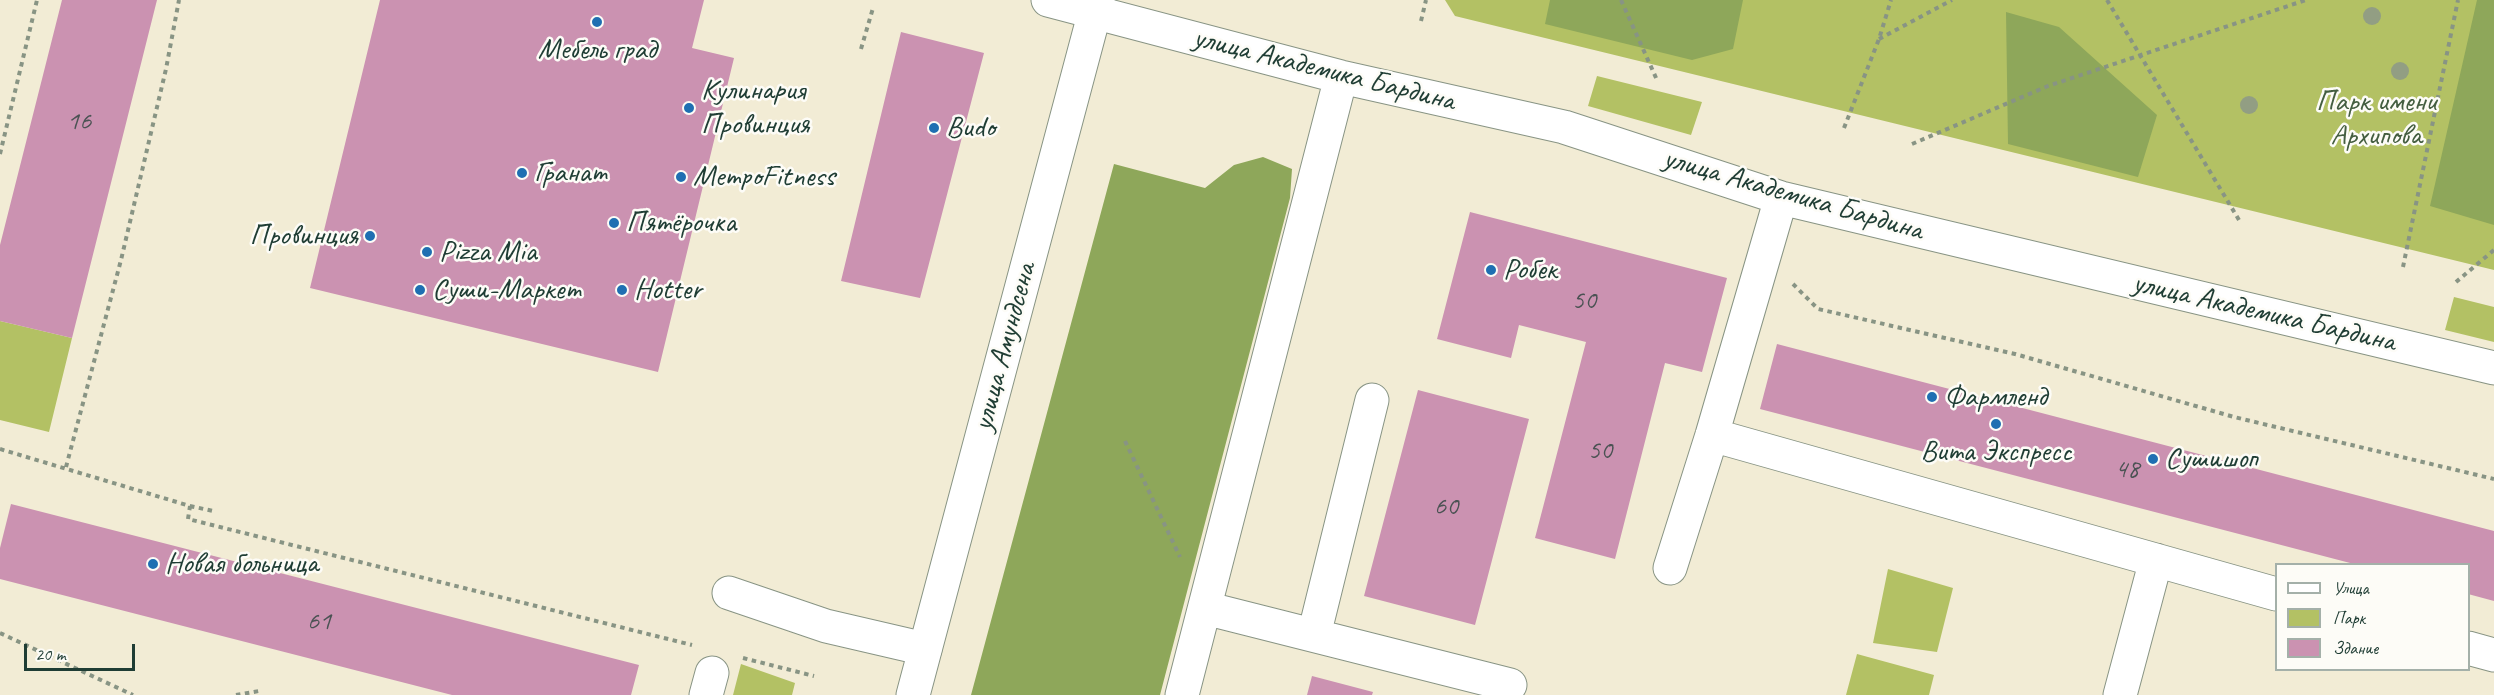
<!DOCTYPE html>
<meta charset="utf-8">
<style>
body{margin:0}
#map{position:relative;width:2494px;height:695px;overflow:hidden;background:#f2ecd5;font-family:Caveat,sans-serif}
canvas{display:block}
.legend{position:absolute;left:2275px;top:563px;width:195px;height:108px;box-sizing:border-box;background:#fdfcf7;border:2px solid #a4b0a9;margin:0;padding:8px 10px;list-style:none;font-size:18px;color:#1f3d34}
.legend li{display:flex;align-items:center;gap:12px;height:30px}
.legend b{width:30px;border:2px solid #a4b0a9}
.scale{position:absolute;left:24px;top:644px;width:111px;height:27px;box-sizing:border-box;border:3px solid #1f3d34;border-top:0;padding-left:8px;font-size:18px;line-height:21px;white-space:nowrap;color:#1f3d34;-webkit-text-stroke:4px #fdfcf7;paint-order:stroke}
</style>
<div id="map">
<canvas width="2494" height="695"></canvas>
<ul class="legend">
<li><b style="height:8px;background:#fff"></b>Улица</li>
<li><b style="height:16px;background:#b3c164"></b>Парк</li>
<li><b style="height:16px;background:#cb92b1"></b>Здание</li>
</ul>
<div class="scale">20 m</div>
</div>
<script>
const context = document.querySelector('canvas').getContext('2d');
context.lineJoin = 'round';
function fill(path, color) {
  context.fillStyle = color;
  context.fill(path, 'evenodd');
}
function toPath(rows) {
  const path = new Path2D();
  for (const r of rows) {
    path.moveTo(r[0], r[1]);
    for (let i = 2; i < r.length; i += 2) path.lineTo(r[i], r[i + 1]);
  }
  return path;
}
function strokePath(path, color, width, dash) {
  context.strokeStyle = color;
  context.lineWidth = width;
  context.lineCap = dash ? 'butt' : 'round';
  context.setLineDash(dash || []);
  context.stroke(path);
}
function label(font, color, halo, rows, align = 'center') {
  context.font = font + ' Caveat,sans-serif';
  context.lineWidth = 5;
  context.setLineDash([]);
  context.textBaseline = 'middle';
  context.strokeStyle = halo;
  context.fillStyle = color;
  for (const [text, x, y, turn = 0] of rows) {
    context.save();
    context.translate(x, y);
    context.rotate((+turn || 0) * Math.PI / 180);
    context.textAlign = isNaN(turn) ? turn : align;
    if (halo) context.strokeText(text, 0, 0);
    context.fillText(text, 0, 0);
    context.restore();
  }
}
fill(toPath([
 [1445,0,2494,0,2494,270,1455,16],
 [1597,76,1702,102,1691,135,1588,106],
 [2454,297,2494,307,2494,342,2445,330],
 [0,321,72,338,49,432,0,420],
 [1888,569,1953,588,1937,652,1873,643],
 [1857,654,1934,675,1929,695,1846,695],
 [741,664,795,683,792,695,733,695]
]), '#b3c164');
fill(toPath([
 [1550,0,1743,0,1733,49,1692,60,1545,24],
 [2477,0,2494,0,2494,225,2430,206],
 [2006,12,2059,27,2157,115,2138,177,2008,144],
 [1263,157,1292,169,1290,198,1160,695,971,695,1114,164,1205,188,1234,165]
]), '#8ea75a');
fill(toPath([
 [62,0,157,0,72,338,0,321,0,245],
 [380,0,704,0,692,48,734,58,658,372,310,288],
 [901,32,984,53,920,298,841,281],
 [1470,212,1727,278,1702,372,1665,363,1615,559,1535,538,1586,342,1519,325,1511,358,1437,339],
 [1777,344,2494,531,2494,601,2468,594,2468,564,2354,564,1760,409],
 [1418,390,1529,419,1475,625,1364,596],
 [11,504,639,665,631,695,452,695,0,579,0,548],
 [1312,676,1373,692,1372,695,1307,695]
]), '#cb92b1');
const minor = toPath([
 [1048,0,1341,77,1564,127,1781,198,2494,368],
 [1712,435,2276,594],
 [1670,568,1712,435,1781,198],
 [729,593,826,626,925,649],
 [1205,608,1510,685],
 [1314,635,1372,400],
 [2468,648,2494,655],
 [706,695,712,673],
 [1182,695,1341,77],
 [2120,695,2156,560]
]);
const major = toPath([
 [913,695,1098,0]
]);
strokePath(minor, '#889484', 35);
strokePath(major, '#889484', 35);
strokePath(toPath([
 [1621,0,1657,80],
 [2107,0,2239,220],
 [1421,21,1426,0],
 [1879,39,1952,0],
 [861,49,873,8],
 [1844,128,1879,39,1891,0],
 [1912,144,2048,86,2306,0],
 [0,154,37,0],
 [2403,267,2458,0],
 [2456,282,2494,250],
 [1793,284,1818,309,2015,354,2234,417,2494,479],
 [1125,441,1180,557],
 [0,449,190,506,188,519,692,645],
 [66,467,121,260,166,69,179,0],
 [190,506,213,511],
 [0,633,133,695],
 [743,658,814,676],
 [236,695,259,691]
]), '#889484', 4, [4.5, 4.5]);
strokePath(minor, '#fff', 33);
strokePath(major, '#fff', 33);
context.fillStyle = '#929e83';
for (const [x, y] of [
 [2372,16],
 [2400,71],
 [2249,105]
]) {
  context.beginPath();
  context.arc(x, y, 9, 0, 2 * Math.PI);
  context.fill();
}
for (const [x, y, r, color] of [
 [597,22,6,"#1f6fb2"],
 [689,108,6,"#1f6fb2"],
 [934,128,6,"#1f6fb2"],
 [522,173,6,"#1f6fb2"],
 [681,177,6,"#1f6fb2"],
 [614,223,6,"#1f6fb2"],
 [370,236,6,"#1f6fb2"],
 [427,252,6,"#1f6fb2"],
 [1491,270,6,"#1f6fb2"],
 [420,290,6,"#1f6fb2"],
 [622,290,6,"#1f6fb2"],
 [1932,397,6,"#1f6fb2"],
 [1996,424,6,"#1f6fb2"],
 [2153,459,6,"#1f6fb2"],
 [153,564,6,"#1f6fb2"]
]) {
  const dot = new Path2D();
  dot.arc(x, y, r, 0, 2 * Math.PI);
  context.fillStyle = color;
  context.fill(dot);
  strokePath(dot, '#fdfcf7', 2);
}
label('27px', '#4a5253', null, [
 ["16",79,122],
 ["50",1584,301],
 ["50",1600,451],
 ["48",2127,470],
 ["60",1446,507],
 ["61",319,622]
]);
label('30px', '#1f3d34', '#fdfcf7', [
 ["Мебель град",597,50,"center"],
 ["Кулинария",701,91],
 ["Провинция",701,125],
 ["Budo",946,128],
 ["Гранат",534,173],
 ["МетроFitness",693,177],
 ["Пятёрочка",626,223],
 ["Провинция",358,236,"right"],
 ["Pizza Mia",439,252],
 ["Робек",1503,270],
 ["Суши-Маркет",432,290],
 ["Hotter",634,290],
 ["Фармленд",1944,397],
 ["Вита Экспресс",1996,452,"center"],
 ["Сушишоп",2165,459],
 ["Новая больница",165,564]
], 'left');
label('30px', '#1f3d34', '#fdfcf7', [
 ["улица Академика Бардина",1324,70,14],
 ["улица Академика Бардина",1793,195,16],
 ["улица Академика Бардина",2264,313,13],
 ["улица Амундсена",1005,347,-75]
]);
label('30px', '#445e40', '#fdfcf7', [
 ["Парк имени",2376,102],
 ["Архипова",2376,136]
]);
</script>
